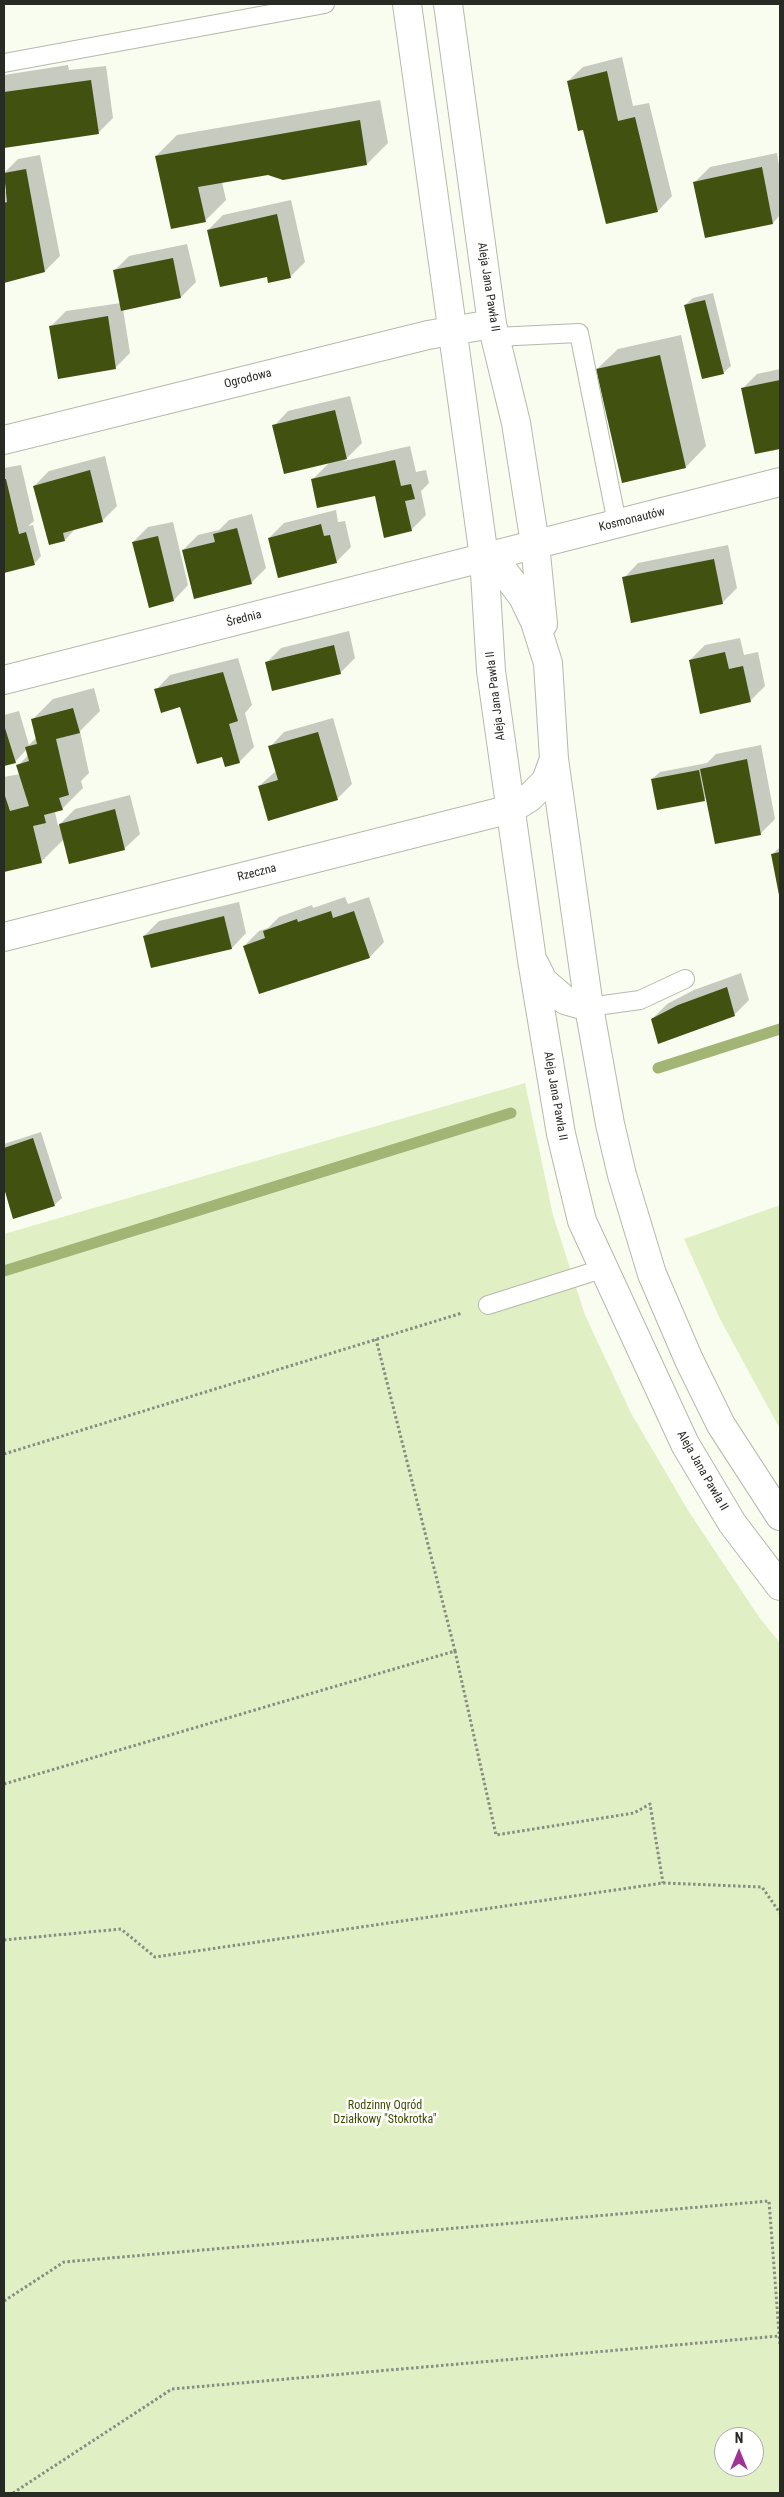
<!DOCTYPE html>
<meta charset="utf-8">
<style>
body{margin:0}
#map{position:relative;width:784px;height:2497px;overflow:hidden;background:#f8fdef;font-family:"Roboto Condensed",sans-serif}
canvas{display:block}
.frame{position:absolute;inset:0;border:5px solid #282a24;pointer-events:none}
.north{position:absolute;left:714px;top:2427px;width:50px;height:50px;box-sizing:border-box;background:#fff;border:1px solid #a9aaa7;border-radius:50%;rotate:0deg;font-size:14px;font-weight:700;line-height:20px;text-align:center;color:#282a24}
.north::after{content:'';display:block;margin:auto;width:18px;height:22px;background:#a03495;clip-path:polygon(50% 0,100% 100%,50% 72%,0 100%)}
</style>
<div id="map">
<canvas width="784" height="2497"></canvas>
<div class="frame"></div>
<div class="north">N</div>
</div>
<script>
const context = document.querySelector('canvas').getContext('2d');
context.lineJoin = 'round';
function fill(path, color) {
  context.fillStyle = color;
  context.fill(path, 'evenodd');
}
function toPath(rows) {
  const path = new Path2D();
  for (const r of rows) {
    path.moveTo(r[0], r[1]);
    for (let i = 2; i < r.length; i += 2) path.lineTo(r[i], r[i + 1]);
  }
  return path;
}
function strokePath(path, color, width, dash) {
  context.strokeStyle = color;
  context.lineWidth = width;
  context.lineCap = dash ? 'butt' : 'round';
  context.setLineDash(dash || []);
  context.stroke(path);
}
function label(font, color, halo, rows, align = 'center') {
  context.font = font + ' "Roboto Condensed",sans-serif';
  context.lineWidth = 5;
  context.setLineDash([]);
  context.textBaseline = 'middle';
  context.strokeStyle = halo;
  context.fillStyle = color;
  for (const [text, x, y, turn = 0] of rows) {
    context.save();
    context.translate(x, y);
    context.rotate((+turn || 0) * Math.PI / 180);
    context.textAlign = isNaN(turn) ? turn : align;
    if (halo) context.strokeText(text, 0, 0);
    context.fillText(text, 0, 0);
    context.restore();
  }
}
fill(toPath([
 [525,1083,553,1215,585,1315,631,1413,689,1512,759,1617,780,1643,780,2493,4,2493,4,1234],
 [724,2437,754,2437,754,2467,724,2467],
 [780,1205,780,1429,720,1319,684,1239]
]), '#e1efc4');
fill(toPath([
 [622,57,633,106,649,103,672,196,658,211,584,128,568,81,583,67],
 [68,65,69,70,106,66,113,118,98,133,4,147,4,75],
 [380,100,388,143,367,164,268,174,222,182,226,200,205,221,156,156,177,135],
 [777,153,780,171,780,215,773,223,706,236,695,182,710,167],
 [40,155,60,256,45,271,4,281,4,192,6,191,4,173,18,159],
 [291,200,305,262,290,277,268,275,208,230,223,215],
 [187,244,196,282,181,297,123,309,130,353,115,368,51,326,66,311,121,303,114,271,129,256],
 [713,293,731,366,723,373,685,305,693,298],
 [681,335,706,446,686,467,597,369,618,349],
 [780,369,780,447,756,452,742,389,757,374],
 [350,396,362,443,344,461,410,446,416,472,426,470,429,483,421,491,426,515,411,530,376,495,312,480,330,462,274,426,288,411],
 [105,456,117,506,102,521,76,528,65,540,50,544,34,486,49,471],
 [21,465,34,521,28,526,33,525,41,556,34,564,4,572,4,468],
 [336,510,338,522,345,521,351,547,336,562,269,538,284,523],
 [252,514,266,568,251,583,183,550,198,535,219,530,229,520],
 [173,522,188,585,174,600,133,542,148,527],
 [728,545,737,588,722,603,624,578,638,563],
 [349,631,355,658,340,673,266,663,281,648],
 [740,638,744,655,758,652,765,686,750,701,690,660,705,645],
 [238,658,252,705,245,713,254,747,239,762,223,755,181,705,156,690,170,675],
 [94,688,100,711,80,731,89,773,81,781,83,788,62,809,55,812,58,826,75,809,130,795,140,834,125,848,70,862,64,839,41,862,4,871,4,777,20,774,18,766,29,754,27,749,15,762,4,765,4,715,19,711,29,745,36,738,32,720,53,699],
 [333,718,352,784,337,799,259,786,276,771,270,747,284,732],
 [761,745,775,819,760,834,707,797,704,800,652,779,660,772,707,763,716,754],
 [780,847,780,893,772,855],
 [345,897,348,904,369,897,384,942,370,957,244,946,259,931,268,928,279,917,312,905,313,908],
 [239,902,246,933,232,948,144,936,159,921],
 [741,973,749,1000,734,1015,652,1019,667,1004,694,990],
 [41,1132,62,1198,54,1205,14,1218,4,1184,4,1144]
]), '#0003');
strokePath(toPath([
 [658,1068,780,1029],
 [4,1271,511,1113]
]), '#a2b575', 11);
fill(toPath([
 [607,71,618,121,635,117,658,212,606,224,583,130,578,131,567,81],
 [91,80,99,134,4,148,4,92],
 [360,120,367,165,283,180,268,175,198,187,206,222,171,229,155,156],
 [762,167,773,224,705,238,693,182],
 [26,169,45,272,4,283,4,203,7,202,4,173],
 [277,214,291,278,268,283,267,277,220,287,207,230],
 [173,258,181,298,121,311,113,270],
 [705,300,724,374,702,379,684,305],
 [108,316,116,369,58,379,49,326],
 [660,355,686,468,622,483,596,369],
 [780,380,780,449,755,454,741,388],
 [335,410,347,459,284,474,272,425],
 [395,460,401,486,411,484,415,499,405,501,412,531,384,538,375,496,317,508,311,479],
 [90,470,103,522,63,533,65,541,49,545,33,486],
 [4,479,6,479,19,534,26,532,35,565,4,573],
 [321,524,324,536,330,535,337,563,278,578,268,538],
 [237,528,252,584,194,599,182,550,215,542,213,534],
 [158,536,174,601,149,608,132,542],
 [714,559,723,604,631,623,622,577],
 [334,645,341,674,272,691,265,662],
 [725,652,729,669,743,666,751,702,700,714,689,660],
 [223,672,238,721,229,724,240,763,225,767,222,757,197,764,180,707,161,713,154,689],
 [73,708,80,733,56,739,69,795,59,798,63,810,44,815,46,823,33,826,42,863,4,872,4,793,10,811,29,806,16,765,29,761,25,747,37,744,31,719],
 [4,725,16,763,4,766],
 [318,732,338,800,268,821,258,786,278,780,268,746],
 [747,759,761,835,715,844,700,769],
 [699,770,705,801,657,810,651,779],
 [115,809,125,850,69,864,59,824],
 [780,852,780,895,779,895,771,854],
 [331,911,333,918,354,911,370,958,259,994,243,946,265,938,263,931,297,919,298,922],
 [224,916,232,949,151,968,143,936],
 [727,987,735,1016,658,1044,651,1019,678,1005],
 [33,1138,55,1206,13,1219,4,1188,4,1148]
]), '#41510f');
const lane = toPath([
 [4,63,325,4],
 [495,337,579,333,617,523],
 [589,1007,640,1000,685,979],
 [488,1305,602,1269]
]);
const street = toPath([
 [4,440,428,335,492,324],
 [4,680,780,482],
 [4,937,511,809]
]);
const secondary = toPath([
 [407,4,484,557,491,671,532,960,561,1134,582,1221,685,1444,732,1523,780,1586],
 [448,4,492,324,516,423,535,544,543,624],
 [484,557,502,569,523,597,535,622,548,663,554,759,589,1007,610,1124,622,1175,652,1274,689,1360,721,1425,780,1516],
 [511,809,529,798,546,781,554,759],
 [534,963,543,981,565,1000,589,1007]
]);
strokePath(lane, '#b4b9ab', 20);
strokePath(street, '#b4b9ab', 30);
strokePath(secondary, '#b4b9ab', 30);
strokePath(toPath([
 [4,1454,462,1313],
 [455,1651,496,1835,634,1813,650,1804,663,1883],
 [4,1784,455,1651,376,1339],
 [4,1940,121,1929,155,1957,663,1883,762,1887,780,1913],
 [4,2301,64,2262,769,2201,780,2346],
 [13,2493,172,2389,779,2336]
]), '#888c82', 3, [2.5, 2.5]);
strokePath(lane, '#fff', 18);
strokePath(street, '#fff', 28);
strokePath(secondary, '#fff', 28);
label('12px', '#282a24', '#fff', [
 ["Aleja Jana Pawła II",488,287,81],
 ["Ogrodowa",248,379,-14],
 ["Kosmonautów",632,520,-14],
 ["Średnia",244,619,-14],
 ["Aleja Jana Pawła II",496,696,-97],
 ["Rzeczna",257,873,-14],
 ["Aleja Jana Pawła II",555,1096,80],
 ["Aleja Jana Pawła II",702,1471,60]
]);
label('12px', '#3e4e00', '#fff', [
 ["Rodzinny Ogród",385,2106],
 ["Działkowy \"Stokrotka\"",385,2120]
]);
</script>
